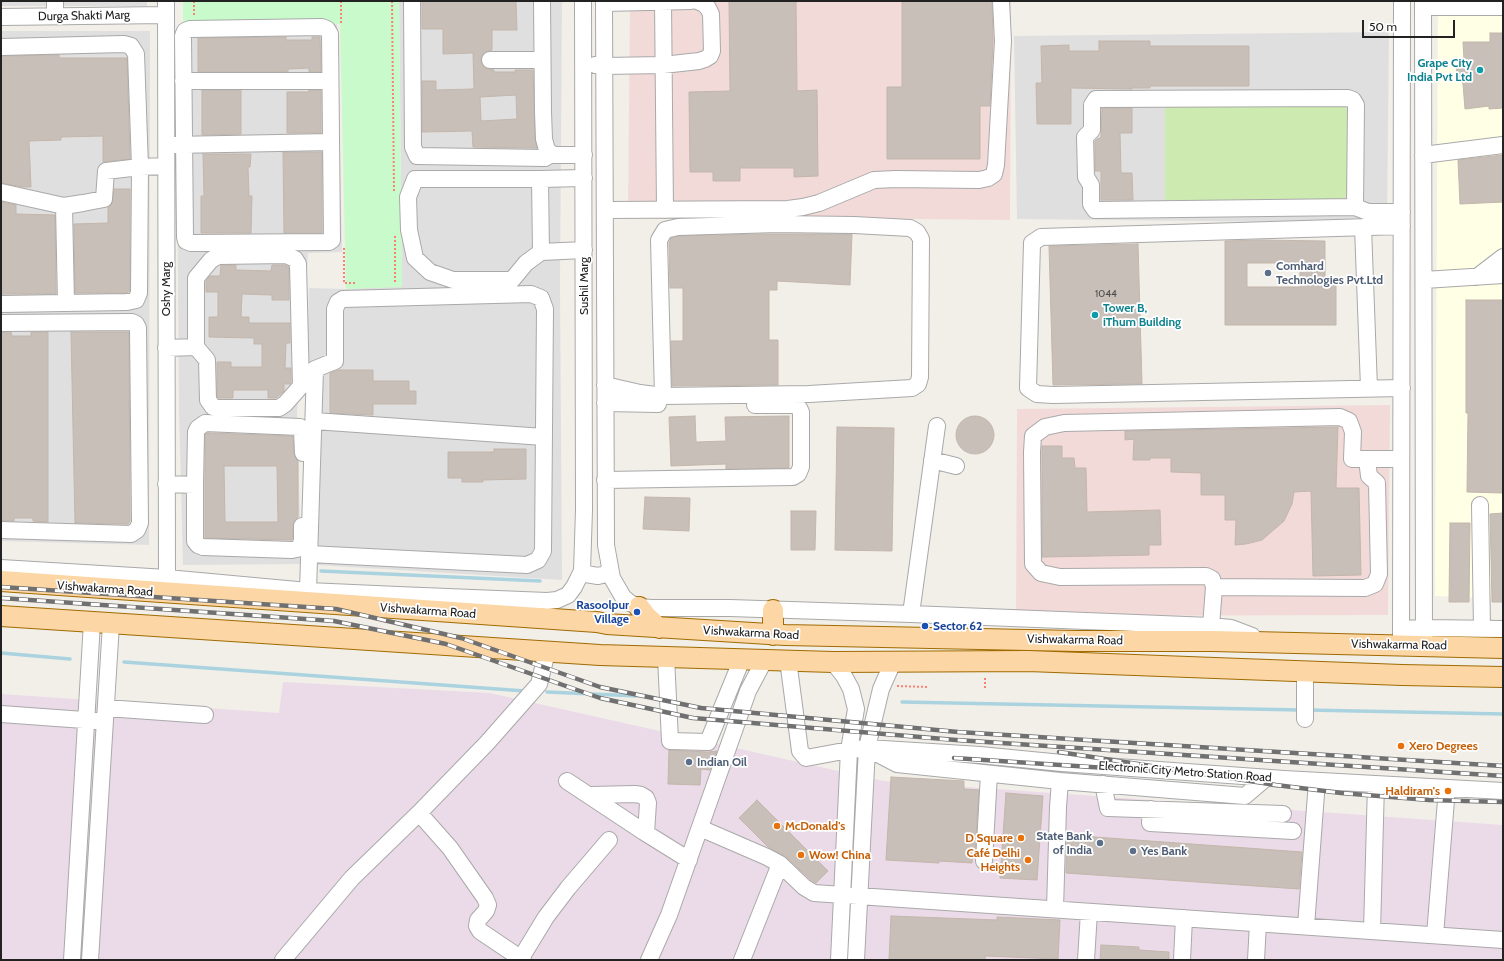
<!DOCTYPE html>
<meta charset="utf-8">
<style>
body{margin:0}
#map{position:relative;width:1504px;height:961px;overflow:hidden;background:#f2efe9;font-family:Cabin,sans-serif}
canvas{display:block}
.frame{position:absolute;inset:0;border:2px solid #222;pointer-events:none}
.scale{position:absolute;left:1362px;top:20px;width:93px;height:18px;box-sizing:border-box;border:2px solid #222;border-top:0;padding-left:5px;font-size:12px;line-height:14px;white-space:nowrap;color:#222;-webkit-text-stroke:3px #fff;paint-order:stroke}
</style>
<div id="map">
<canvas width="1504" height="961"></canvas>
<div class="frame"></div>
<div class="scale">50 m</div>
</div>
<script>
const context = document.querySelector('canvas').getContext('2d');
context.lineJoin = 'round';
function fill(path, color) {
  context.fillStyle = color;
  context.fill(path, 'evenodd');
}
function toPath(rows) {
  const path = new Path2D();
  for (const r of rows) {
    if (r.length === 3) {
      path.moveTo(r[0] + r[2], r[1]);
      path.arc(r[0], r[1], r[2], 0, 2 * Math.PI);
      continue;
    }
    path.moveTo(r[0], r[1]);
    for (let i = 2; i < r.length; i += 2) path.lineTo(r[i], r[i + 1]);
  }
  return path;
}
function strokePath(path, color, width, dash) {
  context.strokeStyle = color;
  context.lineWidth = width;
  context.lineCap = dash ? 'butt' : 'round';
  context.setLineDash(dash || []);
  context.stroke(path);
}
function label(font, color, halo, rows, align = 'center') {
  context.font = font + ' Cabin,sans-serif';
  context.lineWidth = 3.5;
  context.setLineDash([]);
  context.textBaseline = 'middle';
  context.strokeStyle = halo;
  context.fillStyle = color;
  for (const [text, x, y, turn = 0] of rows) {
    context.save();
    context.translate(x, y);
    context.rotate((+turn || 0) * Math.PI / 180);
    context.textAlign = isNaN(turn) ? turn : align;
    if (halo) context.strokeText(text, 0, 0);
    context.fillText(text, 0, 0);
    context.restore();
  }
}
fill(toPath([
 [1,1,147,1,147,6,1,6],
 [399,1,562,1,560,285,562,580,301,564,183,565,179,410,176,32,337,22,342,252,308,253,297,412,301,554,309,288,346,289,402,286],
 [1,31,150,31,149,545,1,541],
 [1389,32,1387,223,1017,219,1014,36]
]), '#e0dfdf');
fill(toPath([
 [630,1,1011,1,1010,220,628,216],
 [1390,405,1388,615,1016,616,1017,409]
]), '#f2dad9');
fill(toPath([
 [283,682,490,693,883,781,1503,825,1503,960,1,960,1,694,279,713]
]), '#ebdbe8');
fill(toPath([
 [1438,1,1503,1,1503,599,1435,596]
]), '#ffffe5');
fill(toPath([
 [1165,107,1345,107,1352,121,1351,190,1342,201,1165,200]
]), '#cdebb0');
fill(toPath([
 [183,1,399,1,402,287,346,289,340,24,183,25]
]), '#c8facc');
strokePath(toPath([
 [321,571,540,581],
 [1,653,70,659],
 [124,662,525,691],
 [547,692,637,696],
 [902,702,1300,710],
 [1308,710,1503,714]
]), '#aad3df', 3.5);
const building = toPath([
 [422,1,516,1,517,30,492,30,492,50,485,52,482,56,481,60,482,64,485,68,494,70,494,72,515,72,515,70,533,70,535,139,537,148,473,147,472,131,422,132,422,81,436,81,436,90,474,89,473,53,443,54,443,29,422,29,422,1],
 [516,95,517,119,481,121,480,97,516,95],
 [729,1,796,1,797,91,817,90,818,176,794,177,794,168,740,168,740,181,713,181,713,172,690,172,689,92,730,91,729,1],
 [902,1,992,1,993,41,990,106,980,106,980,159,887,159,887,87,902,87,902,1],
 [1490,33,1503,33,1503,108,1489,109,1489,106,1465,109,1463,84,1456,73,1457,67,1464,59,1463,42,1490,42,1490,33],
 [286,37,286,40,312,40,312,37,320,37,321,72,309,72,309,68,288,69,288,72,198,72,198,38,286,37],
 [1099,41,1150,41,1150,46,1249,46,1249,86,1150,86,1150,88,1132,88,1132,89,1071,88,1071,124,1037,124,1036,83,1042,83,1041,46,1069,45,1069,51,1099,51,1099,41],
 [59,55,59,58,127,58,130,159,103,162,103,136,61,137,61,140,29,141,31,187,24,187,1,183,1,56,59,55],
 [202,90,241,90,241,134,202,135,202,90],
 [309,90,321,90,321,133,287,133,287,92,309,92,309,90],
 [1102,108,1132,108,1132,133,1120,133,1121,173,1132,173,1133,200,1101,200,1101,171,1095,171,1095,141,1097,139,1101,138,1102,108],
 [283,152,322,152,322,233,284,233,283,152],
 [203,154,251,154,250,167,248,167,249,196,252,196,251,233,201,233,201,196,204,196,203,154],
 [1503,155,1503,202,1460,204,1458,160,1503,155],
 [114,189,130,189,130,291,126,293,75,293,74,224,108,223,108,207,112,203,114,189],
 [1,202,16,205,16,214,55,215,56,294,1,294,1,202],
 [762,234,852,234,850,285,777,281,777,290,769,290,769,340,778,340,778,385,672,386,671,341,683,341,683,288,670,288,669,243,671,238,679,236,762,234],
 [1261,240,1325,241,1325,284,1336,284,1336,325,1225,325,1225,241,1261,240],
 [1247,263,1300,263,1300,287,1247,287,1247,263],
 [1138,244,1142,384,1053,385,1049,246,1138,244],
 [221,265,236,265,236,270,271,271,272,265,284,265,289,267,289,300,272,300,272,295,242,294,241,317,249,317,249,323,290,323,290,343,286,343,285,368,291,368,291,382,290,384,284,384,284,391,276,398,268,398,268,390,233,390,233,398,219,398,217,397,217,362,231,362,231,367,262,367,262,344,254,344,254,338,209,337,209,317,218,317,218,292,206,292,206,281,210,276,220,276,221,265],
 [1466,300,1503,300,1503,493,1467,492,1468,413,1466,413,1466,300],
 [1,332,11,332,12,336,31,336,31,332,48,332,48,522,33,521,33,518,14,518,14,521,1,521,1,332],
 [71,332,129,332,130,521,128,524,75,523,71,332],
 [339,370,373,370,373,381,409,381,409,391,416,391,416,404,373,404,373,415,330,413,330,373,339,370],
 [975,435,19],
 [695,416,696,442,726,441,725,417,789,416,789,468,726,469,726,464,671,466,669,417,695,416],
 [837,427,894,428,892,551,835,550,837,427],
 [1338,427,1336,488,1359,488,1361,575,1313,576,1311,491,1294,492,1292,504,1284,521,1262,540,1246,544,1235,545,1236,520,1225,520,1225,495,1201,495,1201,473,1171,472,1171,458,1150,458,1150,460,1133,460,1134,439,1125,440,1125,431,1338,427],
 [208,433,293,436,294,454,298,461,298,517,294,522,292,540,205,538,205,434,208,433],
 [224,466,277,466,278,522,225,522,224,466],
 [1042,446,1062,446,1062,458,1074,458,1075,468,1086,468,1087,512,1160,510,1161,545,1149,545,1149,555,1042,557,1042,446],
 [494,449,526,449,526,479,483,480,483,482,462,482,462,478,448,478,448,452,494,452,494,449],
 [645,497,690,498,689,531,643,529,645,497],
 [791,511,816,511,815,550,791,550,791,511],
 [1503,513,1503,602,1492,602,1490,514,1503,513],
 [1450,523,1470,523,1469,602,1449,602,1450,523],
 [669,750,708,752,717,751,710,770,701,769,700,785,668,784,669,750],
 [891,777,964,781,964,789,979,790,975,852,973,852,972,863,939,861,939,863,886,860,891,777],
 [1006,793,1043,796,1037,880,1000,878,1006,793],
 [757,800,828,871,816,883,810,879,786,857,768,847,739,818,757,800],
 [1067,835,1302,852,1299,889,1066,873,1067,835],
 [891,916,997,920,997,917,1060,920,1058,959,985,956,985,960,889,960,891,916],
 [1101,945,1139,947,1139,950,1169,952,1169,960,1100,960,1101,945]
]);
fill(building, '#c7bfb8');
strokePath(building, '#c4b6ab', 1);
const minor = toPath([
 [55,1,55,16],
 [166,1,167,578],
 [412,1,413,147,417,156,545,158,551,154],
 [542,1,543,112,544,139,547,150,553,155,584,155],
 [604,1,606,545,612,578,623,597,630,603,639,607,652,608,730,608,911,614,1211,626,1231,628,1252,636,1258,642],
 [663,1,665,210],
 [1423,1,1424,645],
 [604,3,691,1],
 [1423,7,1503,7],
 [1,17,166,15],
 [322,27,327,29,330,34,332,240,329,242,191,243,186,241,185,237,183,36,185,31,190,29,322,27],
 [1,47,124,44,131,46,136,54,140,167,106,171,104,199,83,203,64,206,1,192],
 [490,60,542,60],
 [595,65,605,66,663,65,699,61,705,59,710,56,712,51,711,14,708,8,704,4,697,1],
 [183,81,330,81],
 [1348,98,1353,100,1356,105,1355,207,1095,210,1091,204,1091,185,1086,177,1085,137,1092,130,1092,105,1096,99,1348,98],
 [173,145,331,142],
 [1423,155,1503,145],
 [540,179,584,178],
 [64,206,66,303],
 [1355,207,1368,212,1402,212],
 [605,210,788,209,803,207,819,203,874,180,896,179,979,180,988,178,994,174,996,165,1003,41,1001,1],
 [1363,227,1369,388],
 [541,252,526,263,512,280,453,280,430,272,415,258,409,230,408,197,415,179,540,179,541,252,584,250],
 [286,255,295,259,298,264,301,386,285,404,279,408,217,408,213,407,208,400,207,360,196,347,196,278,211,260,218,256,286,255],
 [1477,277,1503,257],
 [1424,280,1503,275],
 [1,304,127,302,136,300,139,293,140,167,166,166],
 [1,323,132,322,136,324,138,328,140,523,137,530,131,534,1,530],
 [166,348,196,347],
 [605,385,640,393,663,396,809,394,912,388,918,384,920,377,921,239,917,232,910,228,854,225,777,224,678,227,665,230,659,240,663,396],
 [1402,388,1053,395,1037,394,1028,388,1032,243,1041,237,1402,226],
 [605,403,658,404],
 [314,421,544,437],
 [932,460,956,466],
 [605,480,793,477,798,474,801,467,801,412,799,408,794,405,755,405],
 [166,484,195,485,196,432,198,428,205,423,300,427,302,431,303,453],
 [195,485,195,541,198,545,203,547,292,550,297,549,300,546,302,541,302,526],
 [1480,505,1482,628],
 [1,568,167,578,308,591,398,595,547,601,557,600,568,595,574,587,582,571,584,510,583,1],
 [582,571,586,574,598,576,606,574,610,568],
 [1214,587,1365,588,1375,584,1379,574,1377,483,1369,476,1367,459],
 [308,591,315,369,335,361,335,309,338,302,343,299,531,294,541,298,545,309,543,551,538,560,527,565,309,554],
 [911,614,937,426],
 [1211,626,1214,587,1212,579,1206,576,1060,577,1041,573,1033,564,1032,452,1033,436,1045,427,1064,423,1340,417,1349,421,1353,432,1352,459,1401,459],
 [1401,629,1424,628,1503,629],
 [1401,645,1402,1],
 [666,657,670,741,708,742,742,659],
 [788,660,800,751,806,758,849,750,867,748,980,755,1062,763,1284,779,1503,791],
 [833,662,844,676,851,689,856,709,849,750,839,960],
 [106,708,205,715],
 [1,714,98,721],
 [1305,719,1305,672],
 [874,752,897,764,1060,781,1245,796,1266,778],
 [567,781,644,832,689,860],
 [1103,784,1108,808,1283,814],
 [590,795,635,794,641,795,646,798,648,803,646,833],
 [1151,809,1150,823,1293,831],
 [419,813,450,848,485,898,488,905,486,911,478,920,477,926,480,931,523,960],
 [700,828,767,857,780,864,804,887,814,893,1503,940],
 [984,861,989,774],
 [1055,909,1058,807,1060,781],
 [1306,926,1317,781],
 [1372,931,1376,784],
 [1435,935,1447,788],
 [521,958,546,917,568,888,609,840],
 [72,960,92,622],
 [90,960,111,624],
 [283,960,352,878,419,813,487,743,539,684,547,652],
 [649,960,669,915,748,691,765,659],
 [742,960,780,864],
 [856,960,867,748,881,689,893,662],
 [1086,960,1089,912],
 [1182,960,1184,918],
 [1256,960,1258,923]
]);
const major = toPath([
 [1,581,597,622,607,624,785,635,1077,641,1212,641,1503,648],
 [639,607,646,616,659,628],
 [1,616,600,655,833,662,1028,661,1402,675,1503,677],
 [773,635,773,610]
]);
strokePath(minor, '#a9a9a9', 18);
strokePath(major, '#a06b00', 22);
strokePath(toPath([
 [194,1,194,16],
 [341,1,341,24],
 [392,1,394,191],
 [395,236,395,283],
 [344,248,344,283,355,283],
 [897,686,928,687],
 [985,688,985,677]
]), '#fa8072', 2, [2, 2]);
strokePath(minor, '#fff', 16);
strokePath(major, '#fcd6a4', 20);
const rail = toPath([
 [1,587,336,609,461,638,600,687,701,708,958,732,1503,766],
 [1,598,334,621,446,644,600,698,693,718,956,740,1503,776],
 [1059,752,1276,785,1341,793,1429,800,1503,802],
 [954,758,1152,771]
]);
strokePath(rail, '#707070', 4.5);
strokePath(rail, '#fff', 3, [9]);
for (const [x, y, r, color] of [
 [1480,70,4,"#0f9aa8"],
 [1268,273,4,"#5c6f8a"],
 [1095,315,4,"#0f9aa8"],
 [637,612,4,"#1a4fb4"],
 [925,626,4,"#1a4fb4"],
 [1401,746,4,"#e8710a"],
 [689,762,4,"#5c6f8a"],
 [1448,791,4,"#e8710a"],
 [777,826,4,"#e8710a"],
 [1021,838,4,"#e8710a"],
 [1100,843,4,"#5c6f8a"],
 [1133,851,4,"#5c6f8a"],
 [801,855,4,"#e8710a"],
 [1028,860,4,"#e8710a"]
]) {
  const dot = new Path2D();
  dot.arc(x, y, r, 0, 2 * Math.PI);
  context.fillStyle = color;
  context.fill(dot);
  strokePath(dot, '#fff', 1.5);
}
label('10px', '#4b4948', null, [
 ["1044",1106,294]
]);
label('12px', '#222', '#fff', [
 ["Durga Shakti Marg",84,16,-1],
 ["Sushil Marg",584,286,-90],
 ["Oshy Marg",166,289,-90],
 ["Vishwakarma Road",105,589,4],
 ["Vishwakarma Road",428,611,4],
 ["Vishwakarma Road",751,633,3],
 ["Vishwakarma Road",1075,640,1],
 ["Vishwakarma Road",1399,645,1],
 ["Electronic City Metro Station Road",1185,772,4]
]);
label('bold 12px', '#0d838f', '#fff', [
 ["Grape City",1472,63],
 ["India Pvt Ltd",1472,77],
 ["Tower B,",1103,308,"left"],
 ["iThum Building",1103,322,"left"]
], 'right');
label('bold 12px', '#4e5e75', '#fff', [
 ["Comhard",1276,266],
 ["Technologies Pvt.Ltd",1276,280],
 ["Indian Oil",697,762],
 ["State Bank",1092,836,"right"],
 ["of India",1092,850,"right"],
 ["Yes Bank",1141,851]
], 'left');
label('bold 12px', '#164399', '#fff', [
 ["Rasoolpur",629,605],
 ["Village",629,619],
 ["Sector 62",933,626,"left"]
], 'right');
label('bold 12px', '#c56008', '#fff', [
 ["Xero Degrees",1409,746],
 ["Haldiram's",1440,791,"right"],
 ["McDonald's",785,826],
 ["D Square",1013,838,"right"],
 ["Café Delhi",1020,853,"right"],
 ["Heights",1020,867,"right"],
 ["Wow! China",809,855]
], 'left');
</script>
